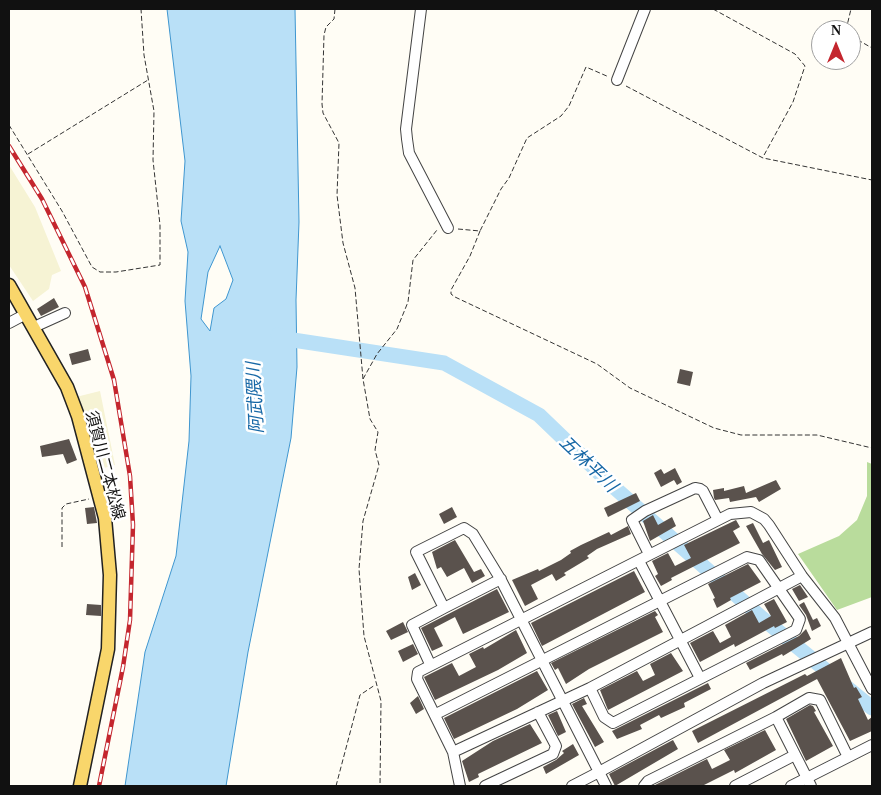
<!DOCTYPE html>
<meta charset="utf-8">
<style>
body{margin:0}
#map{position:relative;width:881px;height:795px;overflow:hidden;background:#fffdf5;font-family:Georgia,serif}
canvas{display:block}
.frame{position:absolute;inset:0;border:10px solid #111;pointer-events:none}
.north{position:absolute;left:811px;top:20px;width:50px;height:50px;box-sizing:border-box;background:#fff;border:1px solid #a0a0a0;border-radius:50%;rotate:0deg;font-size:14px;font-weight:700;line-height:20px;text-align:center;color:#111}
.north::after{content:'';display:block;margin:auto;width:18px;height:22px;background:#c4262e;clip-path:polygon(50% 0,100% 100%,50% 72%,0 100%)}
</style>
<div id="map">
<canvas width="881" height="795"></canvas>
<div class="frame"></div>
<div class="north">N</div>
</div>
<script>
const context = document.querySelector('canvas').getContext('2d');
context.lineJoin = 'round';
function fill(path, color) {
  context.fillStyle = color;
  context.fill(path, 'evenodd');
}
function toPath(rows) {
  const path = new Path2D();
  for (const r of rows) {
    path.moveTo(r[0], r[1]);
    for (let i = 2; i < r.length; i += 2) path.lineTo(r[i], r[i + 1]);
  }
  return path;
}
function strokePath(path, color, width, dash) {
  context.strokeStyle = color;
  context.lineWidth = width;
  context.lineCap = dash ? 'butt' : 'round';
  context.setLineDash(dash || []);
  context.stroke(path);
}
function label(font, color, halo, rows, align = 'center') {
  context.font = font + ' Georgia,"Noto Sans JP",serif';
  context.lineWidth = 5;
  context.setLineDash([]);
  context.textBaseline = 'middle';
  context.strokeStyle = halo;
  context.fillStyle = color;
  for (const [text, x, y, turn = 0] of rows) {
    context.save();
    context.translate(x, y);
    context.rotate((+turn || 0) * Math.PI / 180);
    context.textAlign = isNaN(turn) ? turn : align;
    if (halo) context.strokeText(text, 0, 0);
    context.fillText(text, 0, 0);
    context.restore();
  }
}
fill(toPath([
 [9,165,35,207,61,271,52,275,49,289,33,301,9,265],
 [100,391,115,465,100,469,76,397]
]), '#f6f3d4');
fill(toPath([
 [867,462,872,464,872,597,837,610,798,554,839,536,857,520,867,496]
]), '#b9dc9c');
const water = toPath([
 [167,9,295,9,299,222,296,300,297,367,291,438,248,652,226,786,125,786,145,652,176,556,189,441,191,376,185,301,188,252,181,221,185,161,167,9],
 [220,246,233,280,226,299,214,308,210,331,201,319,208,272,220,246]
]);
fill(water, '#b9e0f7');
strokePath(water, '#3f96cf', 1);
strokePath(toPath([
 [278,335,293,340,444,363,539,415,616,489,762,618,872,708]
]), '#b9e0f7', 15);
fill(toPath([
 [54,298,59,307,41,316,37,309],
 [88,349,91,360,72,365,69,354],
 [680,369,693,372,690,386,677,383],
 [69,439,77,460,67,464,63,454,42,457,40,446],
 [675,468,682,482,677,485,674,480,661,487,654,473,661,469,664,474],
 [776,480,781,489,759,502,756,497,730,502,729,498,715,500,714,498,713,490,724,488,724,491,744,486,746,493],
 [636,493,640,501,608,517,604,508],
 [94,507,97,523,87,524,85,508],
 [452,507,457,517,444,524,439,514],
 [653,515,658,525,672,517,676,526,650,541,643,521],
 [736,520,740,527,733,531,740,543,671,578,672,580,661,586,655,576,658,574,652,561,668,553,675,566,691,558,684,545],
 [753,523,763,543,769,540,782,567,775,570,762,554,746,526],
 [628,526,631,534,597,549,587,556,589,558,564,573,566,575,556,581,552,574,531,585,538,599,525,606,512,580,538,569,539,571,561,560,571,553,570,551,581,545,609,532,611,535],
 [455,540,474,572,481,569,485,576,472,583,464,568,447,577,441,567,437,569,432,552],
 [748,564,761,582,730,598,731,600,717,608,713,599,715,598,708,584],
 [634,571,645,592,542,646,531,623],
 [415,573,421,585,412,590,408,577],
 [800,585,808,597,799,601,792,589],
 [497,589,509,612,463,634,455,617,434,628,443,646,432,651,421,628],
 [774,599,787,622,775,628,774,626,735,647,734,644,700,662,690,643,713,631,720,643,731,637,725,625,752,610,759,623,771,616,764,604],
 [804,602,813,620,817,618,821,626,812,631,806,615,799,605],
 [87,604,101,605,101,616,86,615],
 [655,611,658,615,655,617,663,632,589,669,566,684,558,668,555,670,551,663],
 [403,622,408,632,391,640,386,631],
 [806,629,811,639,783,656,782,654,750,670,746,663,799,636],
 [516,630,527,653,498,670,435,700,424,677,452,663,459,676,476,667,469,654,483,647,484,649],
 [413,644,418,654,403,662,398,651],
 [671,653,683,671,608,710,600,690,637,671,643,681,655,675,650,664],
 [841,658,854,688,856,687,862,697,858,699,868,720,872,717,872,731,850,741,817,679,698,743,692,731,805,674,807,676],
 [537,671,548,690,517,709,454,739,444,718],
 [708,683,711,689,684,703,685,707,661,718,659,715,640,725,642,729,617,739,612,731],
 [418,696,424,709,416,714,410,703],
 [584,698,587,704,582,706,604,742,595,747,572,704],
 [810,705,813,706,816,711,814,712,833,746,806,761,786,719],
 [557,711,566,732,558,736,548,715],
 [530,724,542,743,478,774,479,777,469,782,462,761,493,741],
 [765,730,776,750,735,773,734,770,702,786,653,786,707,759,712,769,730,760,724,750],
 [673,740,678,749,615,786,609,774],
 [573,744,579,755,546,774,543,767,556,760,564,753,562,751]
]), '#5a524d');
const minor = toPath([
 [421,9,406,129,407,139,409,153,448,228],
 [617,80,645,9],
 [9,323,26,314],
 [34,327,65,313],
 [649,554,632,520,645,511,695,488,700,489,703,491,718,520],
 [639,561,700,678],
 [444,608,501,579],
 [430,664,412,625,444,608,416,552,464,528,473,534,501,580,599,772,572,786],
 [436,714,747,557,759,560,800,619,796,630,613,723,604,717,590,688],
 [776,717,811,786],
 [453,752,590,688,802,576],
 [460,786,453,752,417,679,418,672,730,514,751,512,764,519,769,525,802,576,835,618,872,689],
 [485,786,553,754,556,746,538,712],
 [606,786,599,772,763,683,872,632],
 [644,786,648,781,776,717,809,698,820,700,848,757],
 [735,786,795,755],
 [791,786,872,745]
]);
const major = toPath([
 [9,285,67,387,78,416,105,518,110,575,108,649,80,786]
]);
strokePath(minor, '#444', 12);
strokePath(major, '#222', 15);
strokePath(toPath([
 [335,9,334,19,326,27,324,35,322,104,323,113,339,143,337,195,343,243,355,288,363,379,370,419,378,432,375,450,379,465,363,521,359,569,364,636,381,701,380,786],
 [713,9,795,54,805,66,793,102,763,157],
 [846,30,851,9],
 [851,36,872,48],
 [626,86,763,158,872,180],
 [9,125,62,211,92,267,100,272,116,272,160,265,160,225,153,160,154,111,144,55,141,9],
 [28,154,148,80],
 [458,229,480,231,501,189,509,178,527,138,561,116,569,106,586,67,609,77],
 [480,231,470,256,451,290,451,294,455,297,597,364,630,388,714,428,741,435,817,435,872,448],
 [363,379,377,354,397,329,408,302,413,260,437,230],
 [62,547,62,508,66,504,89,499],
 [336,786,360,695,375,685]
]), '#333', 1, [5, 2.5]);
strokePath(minor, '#fff', 10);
strokePath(major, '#f9d66b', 12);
const rail = toPath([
 [9,146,42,199,85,287,114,380,130,476,133,525,130,620,123,667,99,786]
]);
strokePath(rail, '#c4262e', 4.5);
strokePath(rail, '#fff', 2.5, [8]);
label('16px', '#111', '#fff', [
 ["須賀川二本松線",106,465,75]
]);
label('italic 18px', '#1768a6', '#fff', [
 ["阿武隈川",254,398,-93],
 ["五林平川",589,463,44]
]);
</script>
